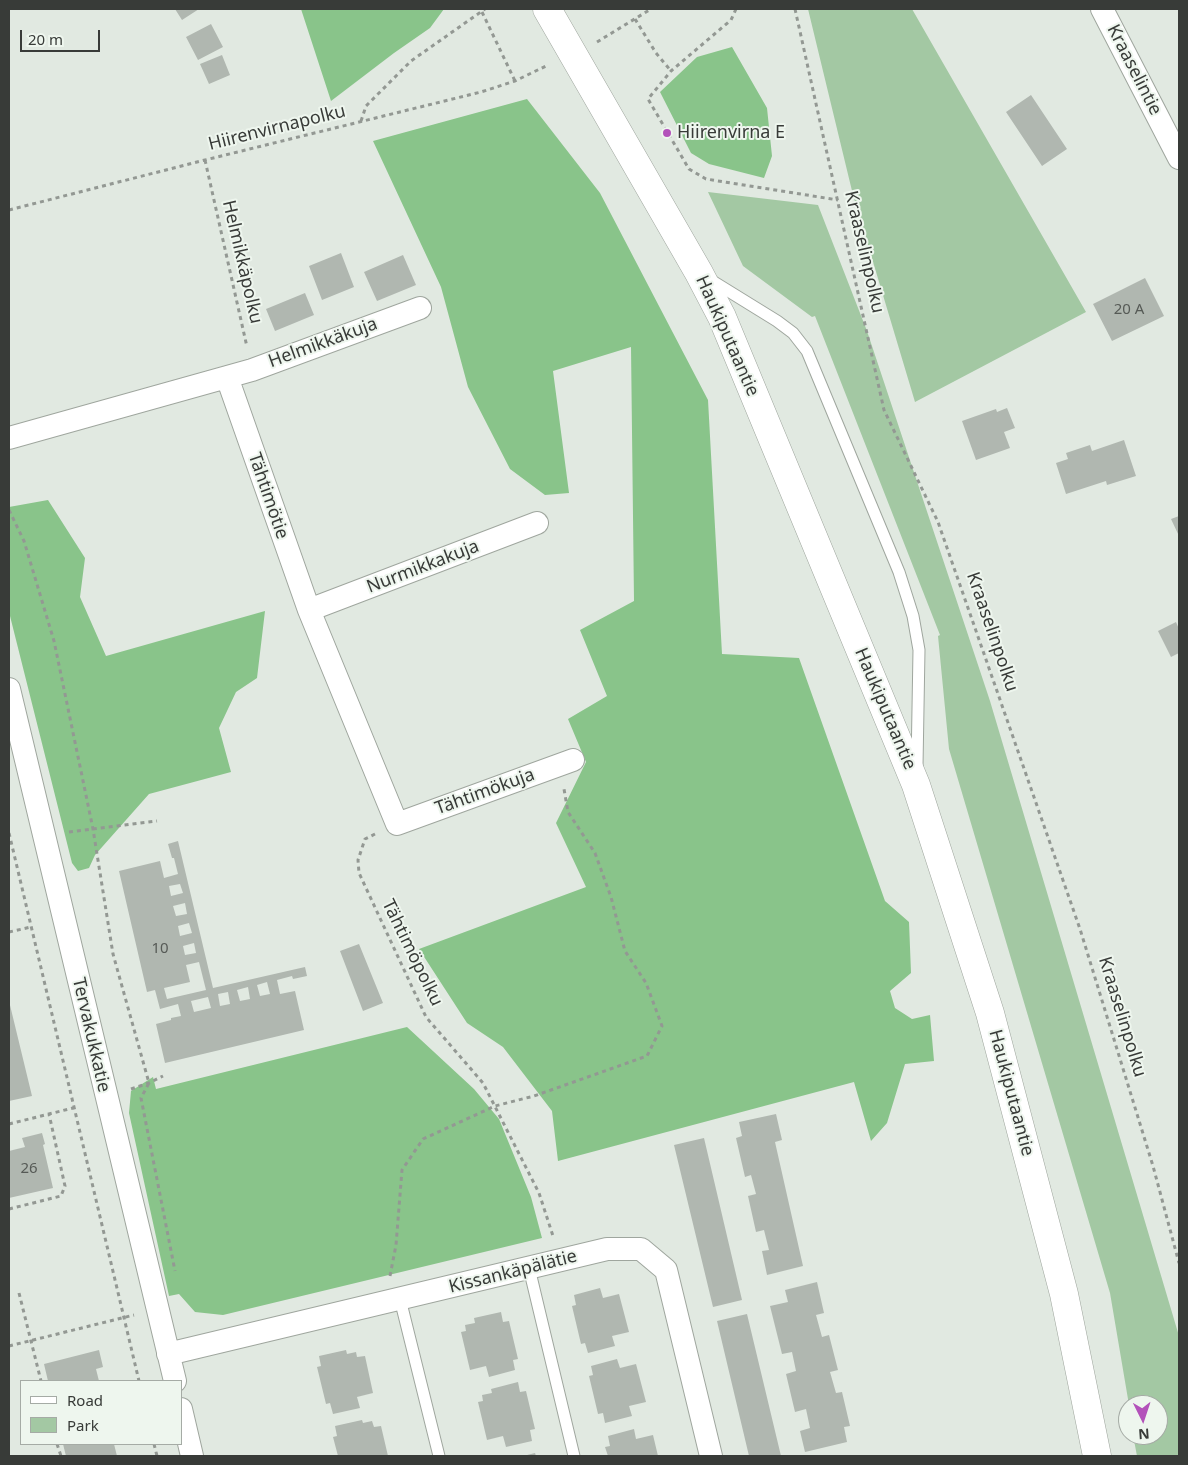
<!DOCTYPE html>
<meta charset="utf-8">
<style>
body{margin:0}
#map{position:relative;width:1188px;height:1465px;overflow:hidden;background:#e1e9e1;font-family:"Noto Sans",sans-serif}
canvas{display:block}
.frame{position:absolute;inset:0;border:10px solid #383b38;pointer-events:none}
.legend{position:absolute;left:20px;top:1380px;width:162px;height:65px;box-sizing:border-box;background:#eef6ee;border:1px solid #a5aba5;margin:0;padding:6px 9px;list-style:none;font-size:15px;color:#383b38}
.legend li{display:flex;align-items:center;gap:10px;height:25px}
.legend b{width:25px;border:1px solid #a5aba5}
.north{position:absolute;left:1118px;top:1395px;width:50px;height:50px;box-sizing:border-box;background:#eef6ee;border:1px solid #a5aba5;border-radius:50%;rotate:176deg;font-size:14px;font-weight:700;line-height:20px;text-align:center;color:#383b38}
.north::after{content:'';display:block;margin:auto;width:18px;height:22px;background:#b352ba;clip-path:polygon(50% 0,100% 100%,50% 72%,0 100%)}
.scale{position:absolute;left:20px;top:30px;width:80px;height:22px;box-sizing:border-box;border:2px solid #383b38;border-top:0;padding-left:6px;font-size:15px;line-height:18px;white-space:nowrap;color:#383b38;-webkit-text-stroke:4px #eef6ee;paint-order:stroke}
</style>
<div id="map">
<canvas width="1188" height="1465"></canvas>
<div class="frame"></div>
<ul class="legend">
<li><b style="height:6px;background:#fff"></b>Road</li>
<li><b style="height:14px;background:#a3c8a3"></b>Park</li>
</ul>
<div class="north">N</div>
<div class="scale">20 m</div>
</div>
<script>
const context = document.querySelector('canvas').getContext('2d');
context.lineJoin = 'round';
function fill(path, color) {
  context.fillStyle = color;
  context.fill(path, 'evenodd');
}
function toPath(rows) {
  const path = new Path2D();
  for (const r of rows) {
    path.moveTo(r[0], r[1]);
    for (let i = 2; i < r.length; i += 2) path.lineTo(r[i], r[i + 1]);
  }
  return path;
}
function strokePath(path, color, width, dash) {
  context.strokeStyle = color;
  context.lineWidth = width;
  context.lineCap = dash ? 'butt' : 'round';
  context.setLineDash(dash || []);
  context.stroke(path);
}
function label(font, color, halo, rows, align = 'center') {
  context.font = font + ' "Noto Sans",sans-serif';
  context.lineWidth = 4;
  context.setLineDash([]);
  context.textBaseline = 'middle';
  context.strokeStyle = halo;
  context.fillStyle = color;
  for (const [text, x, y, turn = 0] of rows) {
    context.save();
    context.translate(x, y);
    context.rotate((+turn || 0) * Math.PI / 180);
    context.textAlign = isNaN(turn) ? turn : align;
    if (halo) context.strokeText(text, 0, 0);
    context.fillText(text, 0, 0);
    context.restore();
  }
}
fill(toPath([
 [808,9,912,9,1086,312,915,402,853,195],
 [708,192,818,205,867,331,990,701,1179,1336,1179,1456,1137,1456,1133,1435,1158,1435,1158,1405,1129,1405,1110,1293,949,749,938,636,940,635,815,316,812,317,743,266]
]), '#a3c8a3');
fill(toPath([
 [301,9,444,9,430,28,394,53,331,101],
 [732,47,767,108,772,156,764,178,709,164,691,153,660,92,697,57],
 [527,99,600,193,708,400,722,654,799,658,885,901,909,922,911,973,890,991,895,1008,912,1019,930,1015,934,1061,905,1064,887,1123,871,1141,854,1082,558,1161,552,1111,503,1047,467,1023,419,949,586,887,556,823,586,762,568,719,607,696,580,630,634,601,631,347,553,371,569,493,545,495,510,469,468,387,441,287,373,141],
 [48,500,85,558,80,597,106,656,265,611,257,678,236,692,219,728,231,772,149,794,95,855,89,868,78,871,72,863,9,612,9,507],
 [407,1027,474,1089,499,1119,531,1197,542,1238,223,1315,195,1312,179,1294,169,1296,129,1113,131,1091,153,1077,156,1089]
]), '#89c48a');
fill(toPath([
 [175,9,199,9,182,20],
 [211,24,223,47,198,60,186,37],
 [222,55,230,75,209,84,200,64],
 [1031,95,1067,149,1042,166,1006,112],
 [341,253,354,287,322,300,309,266],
 [403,255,416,285,377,301,364,272],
 [1145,278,1164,316,1112,341,1093,304],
 [305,293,314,315,275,331,266,309],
 [1007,408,1015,428,1004,432,1010,448,976,460,962,421,996,409,997,412],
 [1124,440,1136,476,1107,485,1106,481,1066,494,1056,463,1068,459,1066,453,1090,445,1092,451],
 [1179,516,1179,536,1171,519],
 [1176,622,1179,629,1179,653,1171,657,1158,631],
 [178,841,213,988,305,967,307,976,293,979,292,976,277,980,280,994,295,991,304,1030,165,1063,156,1024,171,1020,171,1018,181,1016,178,1004,160,1009,155,990,147,992,119,871,160,861,164,878,178,874,174,858,172,858,168,844],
 [180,884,183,893,171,896,169,886],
 [185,903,187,914,176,916,173,906],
 [189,923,192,933,180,936,178,926],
 [194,943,196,953,185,955,183,946],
 [199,962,206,990,167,999,164,988,190,982,186,965],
 [267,982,270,994,260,996,257,985],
 [248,987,250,999,240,1001,237,990],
 [228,992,230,1004,220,1006,218,994],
 [208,997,211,1008,194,1012,191,1001],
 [359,944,383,1003,363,1011,340,951],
 [9,1001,32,1096,9,1101],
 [776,1114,782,1140,775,1142,803,1266,767,1275,762,1251,769,1250,764,1230,756,1232,748,1196,756,1194,751,1175,745,1177,736,1138,742,1136,739,1122],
 [42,1133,45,1144,43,1145,53,1188,9,1198,9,1151,25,1147,22,1138],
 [704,1138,742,1300,713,1307,674,1145],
 [817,1282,824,1313,816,1315,822,1337,829,1335,838,1370,830,1372,836,1393,842,1392,850,1426,844,1427,847,1442,805,1452,800,1431,810,1428,806,1409,795,1412,786,1374,796,1371,792,1352,782,1354,770,1306,788,1302,785,1290],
 [600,1288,603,1298,619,1294,629,1332,612,1336,615,1346,588,1353,585,1343,581,1344,572,1306,576,1305,574,1295],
 [501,1312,503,1322,509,1321,518,1359,513,1360,515,1370,489,1377,486,1366,470,1370,461,1332,466,1331,465,1325,475,1323,474,1318],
 [747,1314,781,1456,749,1456,717,1321],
 [99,1350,103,1367,96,1369,99,1381,48,1381,44,1364],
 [346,1350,347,1354,356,1352,357,1357,365,1356,373,1393,357,1397,360,1408,333,1414,330,1403,326,1404,317,1367,321,1366,319,1356],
 [617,1359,620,1368,636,1364,646,1402,629,1406,632,1416,605,1423,603,1413,598,1414,589,1376,593,1375,591,1366],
 [518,1382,520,1392,526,1391,535,1429,530,1430,532,1441,506,1447,503,1436,487,1440,478,1402,483,1401,482,1395,492,1393,491,1389],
 [362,1420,363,1423,372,1421,374,1427,381,1426,388,1456,338,1456,333,1437,337,1436,335,1426],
 [634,1429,636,1439,653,1435,658,1456,608,1456,605,1447,610,1446,608,1436],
 [63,1444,114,1444,117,1456,66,1456],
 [535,1453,536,1456,523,1456]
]), '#b0b7b0');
const lane = toPath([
 [709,279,777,321,793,333,807,351,899,572,913,616,919,650,917,766],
 [529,1268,574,1456],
 [400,1299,439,1456]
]);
const street = toPath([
 [1102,9,1179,158],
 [227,377,252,370,420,308],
 [9,438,227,377,309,610,397,824,573,760],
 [309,610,537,523],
 [9,689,175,1381],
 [168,1354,607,1249,641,1249,666,1270,711,1456],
 [181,1409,192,1456]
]);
const secondary = toPath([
 [547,9,699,273,722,317,916,785,990,1013,1064,1294,1097,1456]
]);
strokePath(lane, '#9fa69e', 13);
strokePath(street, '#9fa69e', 24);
strokePath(secondary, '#9fa69e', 29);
strokePath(toPath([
 [736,9,731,20,671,71,648,99,689,169,706,179,838,200],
 [795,9,884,410,938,522,1080,929,1153,1166,1179,1263],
 [482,12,515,81],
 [635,19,656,53,671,71],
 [597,42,651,9],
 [361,121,366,106,411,61,485,9],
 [205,160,247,347],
 [9,210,205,160,481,92,515,81,548,65],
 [9,510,24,541,54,641,93,829,113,954,149,1083,141,1098,175,1271],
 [69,832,157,821],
 [9,833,139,1381],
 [375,834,365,839,358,860,359,873,426,1017,483,1083,539,1193,553,1236],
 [9,932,31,927],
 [131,1089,149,1083,163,1076],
 [9,1124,73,1108],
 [9,1209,61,1196,65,1186,49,1114],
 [390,1276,396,1245,402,1170,423,1139,495,1106,534,1096,647,1056,662,1026,646,983,625,951,611,897,595,853,568,812,564,789],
 [19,1293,41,1381],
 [9,1346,134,1315],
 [57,1444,61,1456],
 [154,1444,157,1456]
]), '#939893', 3, [4, 4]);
strokePath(lane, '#fff', 11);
strokePath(street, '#fff', 22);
strokePath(secondary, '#fff', 28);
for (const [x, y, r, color] of [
 [667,133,5,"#b352ba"]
]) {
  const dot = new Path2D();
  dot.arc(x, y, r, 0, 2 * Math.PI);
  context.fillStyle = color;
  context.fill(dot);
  strokePath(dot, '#eef6ee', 2);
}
label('15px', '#565a56', null, [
 ["20 A",1129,310],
 ["10",160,949],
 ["26",29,1169]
]);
label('18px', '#383b38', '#eef6ee', [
 ["Kraaselintie",1134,70,63],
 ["Hiirenvirnapolku",277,128,-14],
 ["Kraaselinpolku",864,252,77],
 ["Helmikkäpolku",242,262,77],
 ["Haukiputaantie",727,336,66],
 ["Helmikkäkuja",323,343,-20],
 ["Tähtimötie",268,496,71],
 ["Nurmikkakuja",423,567,-21],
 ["Kraaselinpolku",992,632,71],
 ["Haukiputaantie",885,709,67],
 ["Tähtimökuja",485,792,-20],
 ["Tähtimöpolku",412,953,64],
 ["Kraaselinpolku",1122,1017,73],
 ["Tervakukkatie",91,1035,77],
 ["Haukiputaantie",1011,1093,75],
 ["Kissankäpälätie",513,1272,-14]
]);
label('18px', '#383b38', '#eef6ee', [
 ["Hiirenvirna E",677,133]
], 'left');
</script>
